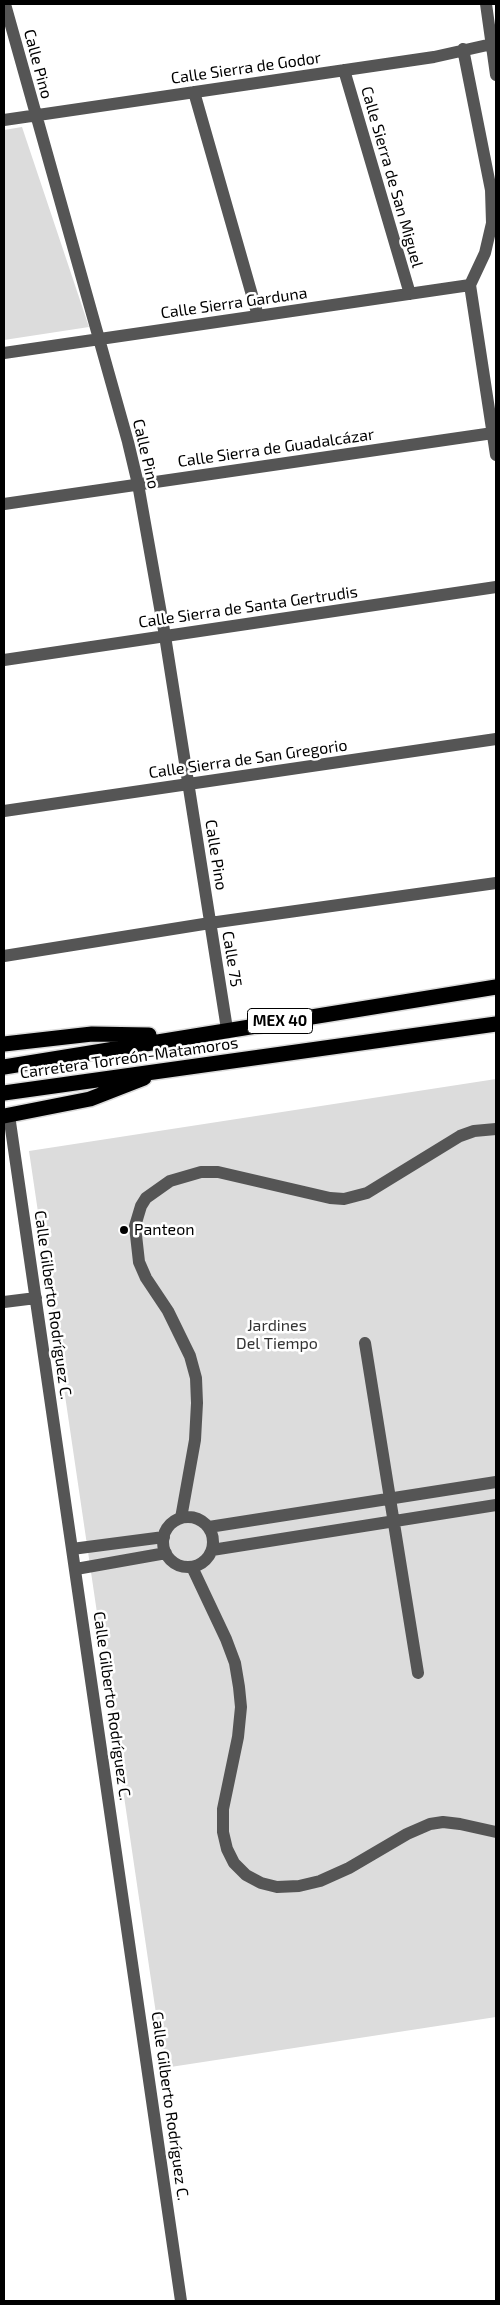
<!DOCTYPE html>
<meta charset="utf-8">
<style>
body{margin:0}
#map{position:relative;width:500px;height:2305px;overflow:hidden;background:#fff;font-family:"Exo 2",sans-serif}
canvas{display:block}
.frame{position:absolute;inset:0;border:5px solid #000;pointer-events:none}
</style>
<div id="map">
<canvas width="500" height="2305"></canvas>
<div class="frame"></div>
</div>
<script>
const context = document.querySelector('canvas').getContext('2d');
context.lineJoin = 'round';
function fill(path, color) {
  context.fillStyle = color;
  context.fill(path, 'evenodd');
}
function toPath(rows) {
  const path = new Path2D();
  for (const r of rows) {
    if (r.length === 3) {
      path.moveTo(r[0] + r[2], r[1]);
      path.arc(r[0], r[1], r[2], 0, 2 * Math.PI);
      continue;
    }
    path.moveTo(r[0], r[1]);
    for (let i = 2; i < r.length; i += 2) path.lineTo(r[i], r[i + 1]);
  }
  return path;
}
function strokePath(path, color, width, dash) {
  context.strokeStyle = color;
  context.lineWidth = width;
  context.lineCap = dash ? 'butt' : 'round';
  context.setLineDash(dash || []);
  context.stroke(path);
}
function label(font, color, halo, rows, align = 'center') {
  context.font = font + ' "Exo 2",sans-serif';
  context.lineWidth = 5;
  context.setLineDash([]);
  context.textBaseline = 'middle';
  context.strokeStyle = halo;
  context.fillStyle = color;
  for (const [text, x, y, turn = 0] of rows) {
    context.save();
    context.translate(x, y);
    context.rotate((+turn || 0) * Math.PI / 180);
    context.textAlign = isNaN(turn) ? turn : align;
    if (halo) context.strokeText(text, 0, 0);
    context.fillText(text, 0, 0);
    context.restore();
  }
}
fill(toPath([
 [22,127,89,327,4,340,4,130],
 [496,1079,496,2017,164,2068,29,1151]
]), '#dcdcdc');
const highway = toPath([
 [4,1044,92,1034,149,1035],
 [4,1067,496,987],
 [4,1093,496,1024],
 [4,1116,90,1099,144,1078]
]);
strokePath(highway, '#dbdbdb', 18);
strokePath(toPath([
 [5,4,128,442,138,484,165,636,227,1029],
 [486,4,496,75],
 [463,49,491,190,492,223,485,253,470,285,496,455],
 [344,70,410,294],
 [194,92,258,316],
 [4,120,434,57,492,44],
 [4,353,470,285],
 [4,504,493,433],
 [4,660,496,587],
 [4,811,496,739],
 [4,956,210,923,496,883],
 [9,1115,181,2301],
 [4,1302,36,1298],
 [365,1343,418,1673],
 [188,1542,25],
 [181,1518,195,1440,197,1403,196,1378,190,1356,168,1311,146,1278,139,1262,135,1226,141,1206,146,1198,170,1181,201,1172,218,1172,330,1198,344,1199,367,1193,460,1136,474,1131,496,1129],
 [209,1527,496,1482],
 [72,1549,164,1537],
 [212,1550,496,1505],
 [192,1567,226,1639,235,1663,239,1687,241,1707,238,1737,223,1809,223,1832,227,1849,234,1863,246,1875,261,1883,277,1887,299,1886,320,1881,349,1868,407,1834,430,1824,443,1822,460,1824,496,1832],
 [76,1569,166,1553]
]), '#555', 12);
strokePath(highway, '#000', 15);
for (const [x, y, r, color] of [
 [124,1230,5,"#000"]
]) {
  const dot = new Path2D();
  dot.arc(x, y, r, 0, 2 * Math.PI);
  context.fillStyle = color;
  context.fill(dot);
  strokePath(dot, '#fff', 2);
}
for (const [x, y, w] of [
 [280,1021,65]
]) {
  const box = new Path2D();
  box.roundRect(x - w / 2, y - 12.5, w, 25, 4);
  context.fillStyle = '#fff';
  context.fill(box);
  strokePath(box, '#000', 1);
}
label('bold 15px', '#000', null, [
 ["MEX 40",280,1021]
]);
label('16px', '#000', '#fff', [
 ["Calle Pino",38,64,75],
 ["Calle Sierra de Godor",246,68,-8],
 ["Calle Sierra de San Miguel",392,177,74],
 ["Calle Sierra Garduna",234,303,-8],
 ["Calle Sierra de Guadalcázar",276,448,-8],
 ["Calle Pino",146,454,77],
 ["Calle Sierra de Santa Gertrudis",248,607,-8],
 ["Calle Sierra de San Gregorio",248,759,-8],
 ["Calle Pino",216,855,81],
 ["Calle 75",232,959,81],
 ["Carretera Torreón-Matamoros",129,1058,-8],
 ["Calle Gilberto Rodríguez C.",53,1305,82],
 ["Calle Gilberto Rodríguez C.",112,1706,82],
 ["Calle Gilberto Rodríguez C.",170,2106,82]
]);
label('16px', '#000', '#fff', [
 ["Panteon",134,1230]
], 'left');
label('16px', '#333', '#fff', [
 ["Jardines",277,1326],
 ["Del Tiempo",277,1344]
]);
</script>
